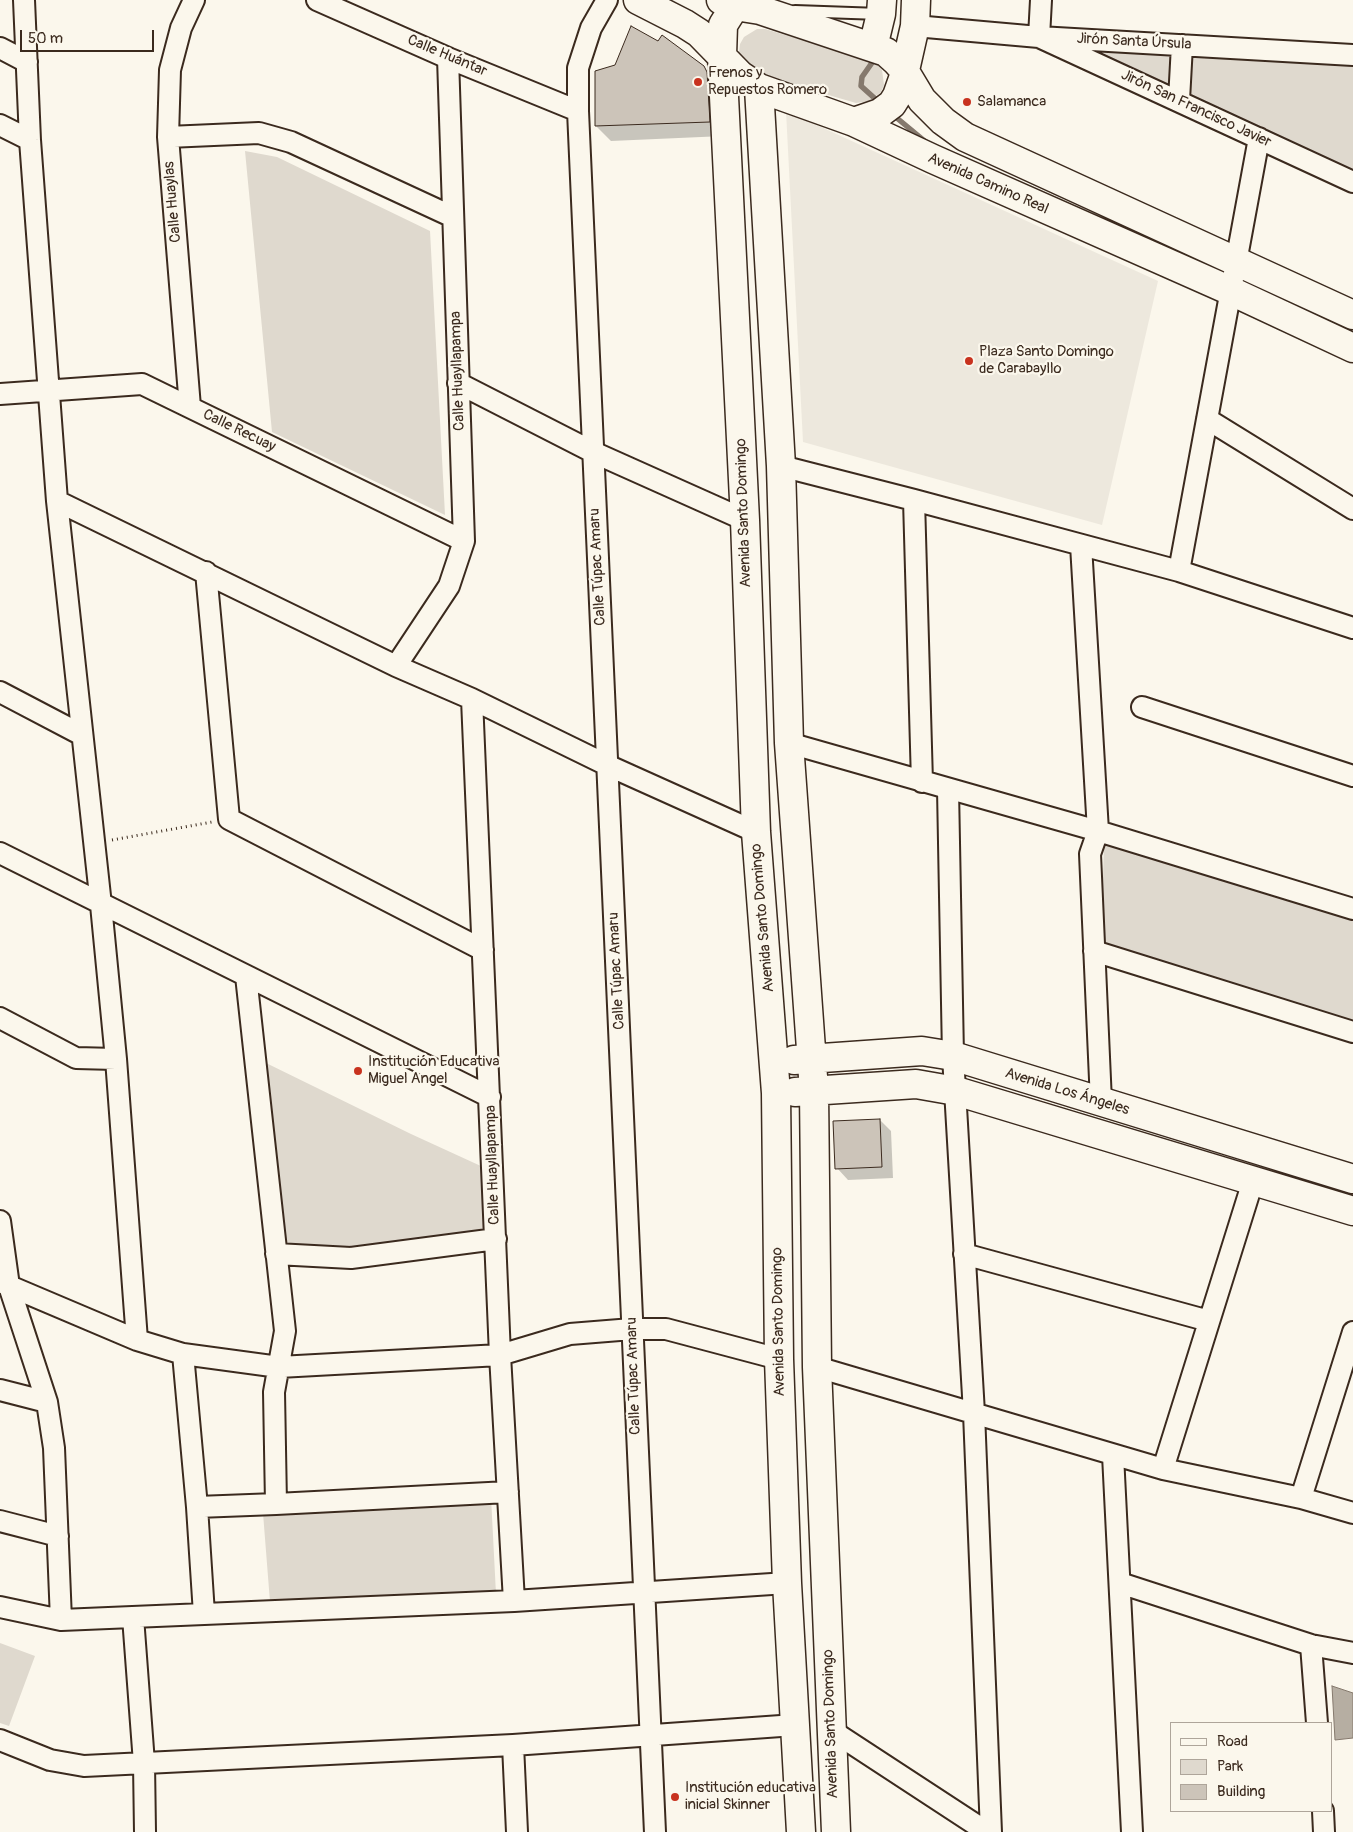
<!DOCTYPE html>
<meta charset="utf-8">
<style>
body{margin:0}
#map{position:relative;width:1353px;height:1832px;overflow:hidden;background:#fbf7ec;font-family:Pangolin,sans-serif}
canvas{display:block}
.legend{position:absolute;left:1170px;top:1722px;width:162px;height:90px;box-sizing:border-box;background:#fbf7ec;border:1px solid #aea59a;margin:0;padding:6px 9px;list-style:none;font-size:15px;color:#3b2a1e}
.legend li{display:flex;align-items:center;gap:10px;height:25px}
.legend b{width:25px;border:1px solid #aea59a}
.scale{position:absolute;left:20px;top:30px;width:134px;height:22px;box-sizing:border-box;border:2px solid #3b2a1e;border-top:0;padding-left:6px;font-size:15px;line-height:18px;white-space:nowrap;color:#3b2a1e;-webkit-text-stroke:4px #fbf7ec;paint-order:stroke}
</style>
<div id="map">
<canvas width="1353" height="1832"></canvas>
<ul class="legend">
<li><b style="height:6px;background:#fbf7ec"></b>Road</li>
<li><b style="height:14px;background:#dfd9ce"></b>Park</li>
<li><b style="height:14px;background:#ccc4b9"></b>Building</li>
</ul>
<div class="scale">50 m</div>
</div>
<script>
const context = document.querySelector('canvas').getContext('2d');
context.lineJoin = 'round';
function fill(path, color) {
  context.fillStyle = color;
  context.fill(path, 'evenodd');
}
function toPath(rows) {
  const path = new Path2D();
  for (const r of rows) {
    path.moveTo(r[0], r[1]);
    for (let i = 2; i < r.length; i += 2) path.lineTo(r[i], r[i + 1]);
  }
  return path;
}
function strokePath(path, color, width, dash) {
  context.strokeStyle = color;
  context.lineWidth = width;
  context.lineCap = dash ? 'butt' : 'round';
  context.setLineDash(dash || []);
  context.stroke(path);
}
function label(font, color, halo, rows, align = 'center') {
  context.font = font + ' Pangolin,sans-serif';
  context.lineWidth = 4.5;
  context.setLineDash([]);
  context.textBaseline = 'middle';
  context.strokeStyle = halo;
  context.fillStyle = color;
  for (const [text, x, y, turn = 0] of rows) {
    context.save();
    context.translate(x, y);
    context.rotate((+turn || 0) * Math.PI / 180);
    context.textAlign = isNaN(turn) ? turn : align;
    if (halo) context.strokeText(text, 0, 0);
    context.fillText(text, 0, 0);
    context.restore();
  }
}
fill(toPath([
 [786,111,1158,281,1102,525,803,442]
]), '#ede8dd');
fill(toPath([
 [757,29,765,29,871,60,878,64,882,70,884,85,881,92,870,101,856,103,756,74,740,60,739,52,740,44,744,37],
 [1081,48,1353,62,1353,170,1190,95],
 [245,151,277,157,430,231,445,515,272,432],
 [1104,844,1353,920,1353,1024,1101,945],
 [264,1062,411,1134,483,1167,487,1231,350,1250,285,1247],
 [491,1497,496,1594,270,1602,263,1513],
 [0,1643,35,1656,9,1726,0,1723]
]), '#dfd9ce');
const water = toPath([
 [1332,1686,1353,1693,1353,1738,1335,1740,1332,1686]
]);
fill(water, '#b6aea2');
strokePath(water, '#85796d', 1);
fill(toPath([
 [703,67,719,82,724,136,611,141,596,126],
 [880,1120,891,1131,893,1178,848,1180,837,1168]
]), '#0003');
strokePath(toPath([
 [876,57,862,77,861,86,881,104],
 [892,114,927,143]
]), '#85796d', 5.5);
const building = toPath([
 [631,26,658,41,662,35,704,66,707,72,710,122,595,126,595,71,615,65,631,26],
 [880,1119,882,1167,835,1169,833,1121,880,1119]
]);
fill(building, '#ccc4b9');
strokePath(building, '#3b2a1e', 1);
const lane = toPath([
 [795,11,880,14]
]);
const street = toPath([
 [24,0,30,140,57,501,101,905,116,1059,137,1340],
 [317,0,448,58,578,111],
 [607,0,591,28,578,68,578,111,655,1832],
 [1041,0,1039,37,1353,182],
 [915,26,1039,37,1353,55],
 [0,48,27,62],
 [1179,100,1182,45],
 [0,125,30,140],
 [168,137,259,133,291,142,453,217],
 [458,383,593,452,745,520],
 [0,394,142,384,464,541],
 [190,407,168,137,170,70,181,28,194,0],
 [1207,419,1353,509],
 [781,466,914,500,1179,571,1353,628],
 [914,500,922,782],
 [57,501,396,666,472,699,607,765,756,832],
 [1081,545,1098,831,1090,854,1101,1102],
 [1179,571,1259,138],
 [206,572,229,819,483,950],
 [396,666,449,586,464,541,448,58],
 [0,692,82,735],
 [472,699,500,1355,514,1601],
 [1142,707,1353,776],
 [789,743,1098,831,1353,909],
 [948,789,953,1056,974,1413,991,1832],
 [0,853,490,1097],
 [1094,951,1353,1032],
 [246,976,285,1331,274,1392,276,1504],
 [0,1018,76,1058,116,1059],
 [0,1221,9,1286,47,1402,54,1448,61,1620],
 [276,1254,351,1258,496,1239],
 [964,1254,1209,1321],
 [0,1282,137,1340,183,1354,279,1367,500,1355,570,1334,632,1329,666,1329,779,1359],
 [183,1354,197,1507,204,1614],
 [817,1367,1163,1469,1301,1498,1353,1513],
 [0,1390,47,1402],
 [1113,1455,1132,1832],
 [1163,1469,1253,1181],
 [1301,1498,1353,1332],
 [197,1507,276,1504,508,1492],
 [0,1521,58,1536],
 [1120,1583,1311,1645,1353,1653],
 [0,1607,61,1620,514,1601,787,1583],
 [133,1617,144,1763,145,1832],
 [1311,1645,1317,1723],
 [831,1730,987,1832],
 [0,1740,50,1760,84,1766,513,1745,795,1725],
 [513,1745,517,1832],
 [1323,1811,1324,1832]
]);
const secondary = toPath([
 [638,0,685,24,699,33,740,75,759,88,854,122,933,159,1231,291,1353,348],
 [721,0,735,6,760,10,886,52,896,61,904,70,922,100,943,121,965,137,1353,315],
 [735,6,723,25,722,56,745,520,756,832,776,1093,779,1359,787,1583,801,1832],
 [873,47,881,14,882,0],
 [759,88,781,466,789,743,814,1091,817,1367,836,1832],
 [854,122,880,113,892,104,897,96,903,79,915,26,916,0],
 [794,1060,922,1051,953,1056,1353,1179],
 [795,1092,916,1084,956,1091,1353,1211]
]);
strokePath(lane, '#3b2a1e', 14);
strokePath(street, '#3b2a1e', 24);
strokePath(secondary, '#3b2a1e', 31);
strokePath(toPath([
 [112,840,212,822]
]), '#3b2a1e', 3, [1, 4]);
strokePath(lane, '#fbf7ec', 10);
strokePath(street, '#fbf7ec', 20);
strokePath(secondary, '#fbf7ec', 28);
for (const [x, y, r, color] of [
 [698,82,5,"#c8321e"],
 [967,102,5,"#c8321e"],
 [969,361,5,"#c8321e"],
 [358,1071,5,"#c8321e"],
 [675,1797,5,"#c8321e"]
]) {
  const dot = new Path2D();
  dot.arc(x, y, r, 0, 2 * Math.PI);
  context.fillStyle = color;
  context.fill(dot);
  strokePath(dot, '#fbf7ec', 2);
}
label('15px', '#3b2a1e', '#fbf7ec', [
 ["Jirón Santa Úrsula",1134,42,3],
 ["Calle Huántar",447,56,23],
 ["Jirón San Francisco Javier",1196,109,25],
 ["Avenida Camino Real",988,184,24],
 ["Calle Huaylas",173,202,-95],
 ["Calle Huayllapampa",458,371,-92],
 ["Calle Recuay",239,431,26],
 ["Avenida Santo Domingo",744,513,-92],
 ["Calle Túpac Amaru",598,567,-93],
 ["Avenida Santo Domingo",763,918,-95],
 ["Calle Túpac Amaru",617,971,-93],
 ["Avenida Los Ángeles",1067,1092,17],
 ["Calle Huayllapampa",493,1165,-92],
 ["Avenida Santo Domingo",779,1322,-91],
 ["Calle Túpac Amaru",634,1376,-92],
 ["Avenida Santo Domingo",831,1724,-92]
]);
label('15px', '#3b2a1e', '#fbf7ec', [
 ["Frenos y",708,73],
 ["Repuestos Romero",708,90],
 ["Salamanca",977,102],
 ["Plaza Santo Domingo",979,352],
 ["de Carabayllo",979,369],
 ["Institución Educativa",368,1062],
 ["Miguel Angel",368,1079],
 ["Institución educativa",685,1788],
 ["inicial Skinner",685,1805]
], 'left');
</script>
